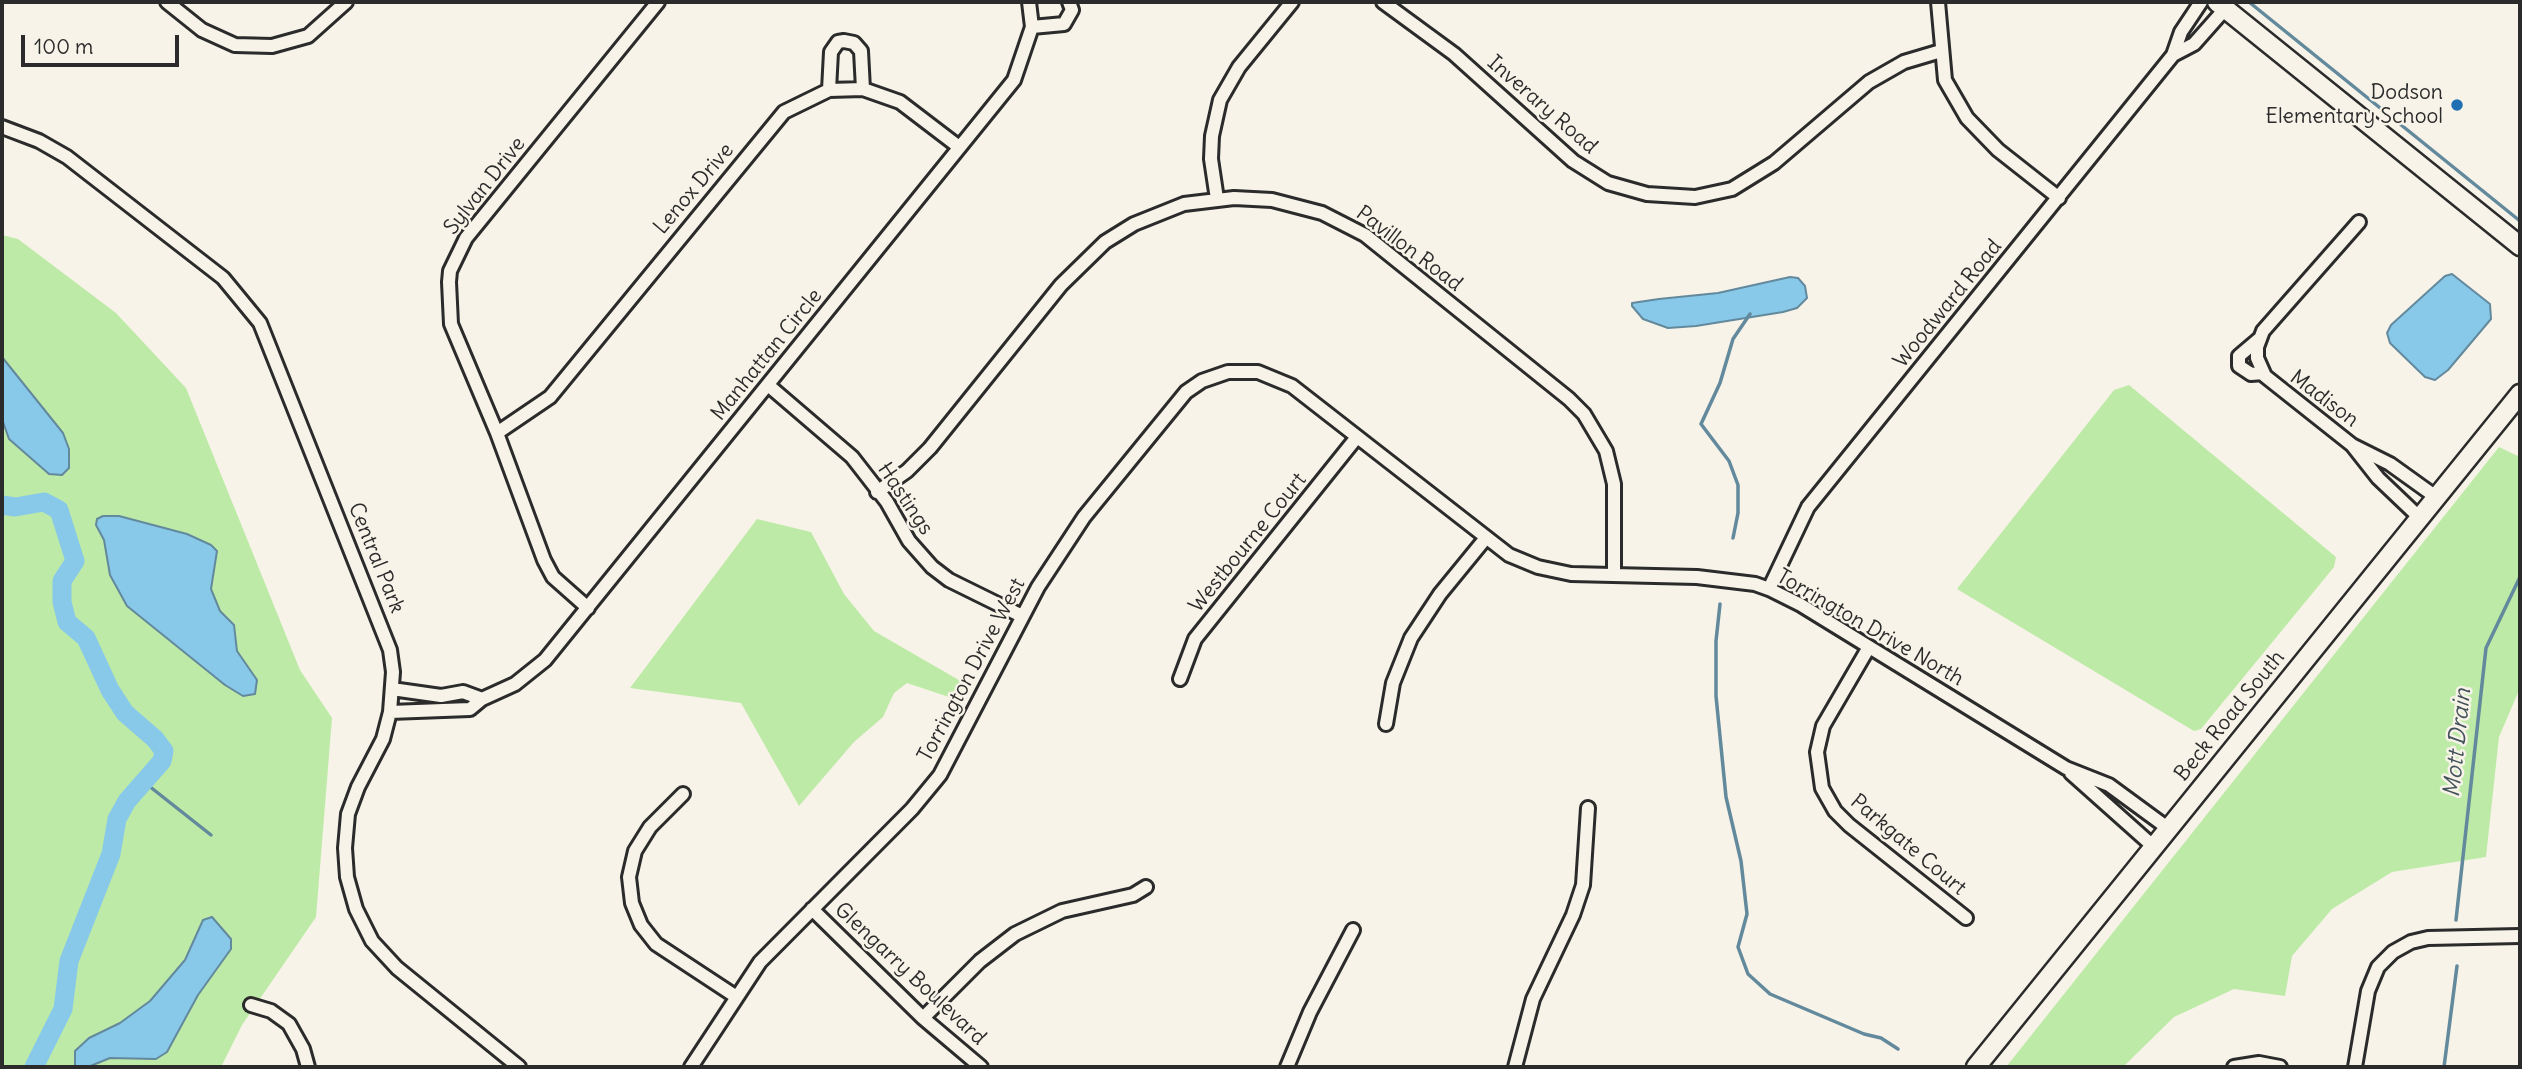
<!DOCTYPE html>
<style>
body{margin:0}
#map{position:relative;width:2522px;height:1069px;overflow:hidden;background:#f7f3e8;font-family:Delius,sans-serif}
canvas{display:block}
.frame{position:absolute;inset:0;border:4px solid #2b2b2b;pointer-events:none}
.scale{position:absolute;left:21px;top:35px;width:158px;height:32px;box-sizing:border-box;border:4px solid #2b2b2b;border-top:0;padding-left:9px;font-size:21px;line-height:24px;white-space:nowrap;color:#2b2b2b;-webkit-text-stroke:5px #f7f3e8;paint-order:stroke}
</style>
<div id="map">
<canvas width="2522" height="1069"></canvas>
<div class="frame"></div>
<div class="scale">100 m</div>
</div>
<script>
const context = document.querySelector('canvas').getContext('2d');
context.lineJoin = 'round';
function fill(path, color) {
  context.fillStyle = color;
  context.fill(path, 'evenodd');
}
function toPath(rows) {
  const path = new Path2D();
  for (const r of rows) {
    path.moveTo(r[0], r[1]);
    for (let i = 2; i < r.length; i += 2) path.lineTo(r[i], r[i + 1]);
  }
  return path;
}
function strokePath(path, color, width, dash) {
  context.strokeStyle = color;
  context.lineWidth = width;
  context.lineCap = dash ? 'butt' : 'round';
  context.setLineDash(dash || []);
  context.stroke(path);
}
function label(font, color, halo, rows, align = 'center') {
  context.font = font + ' Delius,sans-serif';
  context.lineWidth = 5;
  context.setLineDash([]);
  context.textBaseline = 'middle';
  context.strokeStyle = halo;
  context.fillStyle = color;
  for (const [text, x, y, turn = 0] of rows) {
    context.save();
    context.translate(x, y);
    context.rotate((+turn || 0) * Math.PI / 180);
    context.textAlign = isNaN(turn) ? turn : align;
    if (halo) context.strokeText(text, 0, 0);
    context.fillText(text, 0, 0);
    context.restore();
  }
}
fill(toPath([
 [2,235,18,239,116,313,186,388,300,670,332,718,316,917,242,1025,221,1067,2,1067],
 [2129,385,2336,557,2334,567,2201,729,2194,731,1957,589,2114,390],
 [2499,447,2520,457,2520,688,2499,737,2486,857,2392,872,2332,909,2292,956,2285,996,2234,989,2174,1017,2123,1067,2006,1067],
 [757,519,811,532,844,594,874,631,964,683,958,700,907,683,894,693,883,717,854,742,799,806,741,703,630,688]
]), '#beeaa7');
const water = toPath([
 [2452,274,2490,304,2491,319,2448,370,2435,380,2425,377,2390,343,2387,333,2391,325,2445,276,2452,274],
 [1790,277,1798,278,1805,286,1807,298,1797,308,1783,312,1696,326,1668,328,1643,319,1632,306,1632,303,1659,299,1718,293,1790,277],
 [2,357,63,433,69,449,69,468,62,475,49,474,9,439,2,419,2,357],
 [103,516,119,516,187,534,211,545,217,551,211,589,220,611,234,625,237,651,257,680,255,694,243,696,225,685,127,606,110,575,104,540,96,525,97,519,103,516],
 [212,917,231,939,231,949,198,995,167,1052,156,1059,110,1058,88,1067,75,1066,75,1051,89,1038,120,1023,150,1001,185,960,203,920,212,917]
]);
fill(water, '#88c8e9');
strokePath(water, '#63899d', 2);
strokePath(toPath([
 [2249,2,2520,221],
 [1733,538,1738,513,1738,485,1729,461,1701,424,1720,383,1733,339,1750,314],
 [1720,604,1716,641,1716,696,1726,797,1741,861,1747,914,1738,947,1748,974,1770,994,1864,1034,1881,1038,1898,1049],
 [144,782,211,835],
 [2456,920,2486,648,2520,577],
 [2444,1067,2457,966]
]), '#63899d', 3.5);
strokePath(toPath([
 [2,505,15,507,44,502,59,510,75,561,62,581,62,602,67,622,86,638,110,690,125,713,155,739,164,751,162,761,127,801,117,819,111,854,69,961,63,1009,34,1067]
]), '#88c8e9', 19);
const street = toPath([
 [167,2,202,30,235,45,272,46,308,36,346,2],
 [1383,2,1454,54,1573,161,1608,183,1647,194,1695,197,1732,189,1774,163,1869,82,1904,62,1941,51],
 [1938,2,1945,80,1967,118,1998,150,2059,198],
 [1032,27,1064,24,1072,10,1069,2],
 [2173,55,2194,44,2225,9],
 [829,90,831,52,838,42,844,41,854,43,861,51,863,89],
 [2,127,39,141,67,157,223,278,260,323,390,650,393,672,390,712,383,739,358,787,348,814,345,848,347,877,356,909,372,941,397,968,519,1067],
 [1217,199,1211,159,1212,136,1220,100,1239,67,1292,2],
 [2259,339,2239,356,2239,366,2251,374,2263,373],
 [768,385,852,457,887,502,909,541,932,567,949,580,1022,616],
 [497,433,550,397,784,112,829,90,863,89,900,102,959,147],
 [2352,445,2265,376,2257,358,2257,347,2263,331,2359,222],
 [877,492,907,471,930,448,1061,285,1105,242,1134,224,1184,204,1234,198,1272,200,1322,213,1365,235,1569,399,1584,414,1606,451,1614,484,1614,575],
 [2420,518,2378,478,2352,445,2390,464,2436,497],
 [1769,589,1808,507,2173,55,2181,32,2201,2],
 [588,608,553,577,544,560,497,433,451,324,449,282,450,271,466,238,658,2],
 [1869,647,1823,726,1817,752,1822,788,1835,811,1849,825,1966,918],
 [1180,679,1195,639,1357,437],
 [392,689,441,696,463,692,482,699],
 [390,712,470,709,482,699,515,684,545,660,1014,80,1032,27,1029,2],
 [1386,724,1393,683,1411,638,1440,594,1485,539],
 [2071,773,2154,847],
 [683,794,650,827,635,851,629,877,632,903,641,925,656,944,735,996],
 [812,909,923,1018,981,1067],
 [251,1005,271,1011,289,1024,303,1049,308,1067],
 [923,1018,980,961,1015,934,1062,911,1133,895,1146,887],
 [691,1067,760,962,912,809,940,775,1038,587,1084,517,1186,392,1202,381,1228,372,1258,372,1292,386,1509,555,1538,567,1571,574,1697,577,1755,584,1769,589,1801,605,2066,768,2109,785,2169,829],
 [1287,1067,1310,1012,1353,930],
 [1515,1067,1533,999,1573,915,1583,885,1588,808],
 [2234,1067,2259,1063,2280,1067],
 [2355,1067,2368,991,2378,967,2393,952,2411,942,2428,938,2520,936]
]);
const secondary = toPath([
 [2217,2,2520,246],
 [1976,1067,2520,394]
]);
strokePath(street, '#2b2b2b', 18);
strokePath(secondary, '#2b2b2b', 23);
strokePath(street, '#f7f3e8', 12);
strokePath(secondary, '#f7f3e8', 18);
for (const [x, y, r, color] of [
 [2457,105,7,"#1f6fb2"]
]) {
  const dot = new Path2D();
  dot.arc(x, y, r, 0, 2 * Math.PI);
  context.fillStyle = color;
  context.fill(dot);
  strokePath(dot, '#f7f3e8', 2.5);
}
label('21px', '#2b2b2b', '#f7f3e8', [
 ["Dodson",2443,93],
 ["Elementary School",2443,117]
], 'right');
label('21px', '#2b2b2b', '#f7f3e8', [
 ["Inverary Road",1542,105,41],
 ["Sylvan Drive",485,186,-52],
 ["Lenox Drive",694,189,-50],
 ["Pavillon Road",1409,249,37],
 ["Woodward Road",1948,304,-51],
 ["Manhattan Circle",767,355,-51],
 ["Madison",2324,399,37],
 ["Hastings",905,499,56],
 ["Westbourne Court",1248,543,-51],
 ["Central Park",376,558,68],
 ["Torrington Drive North",1870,628,30],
 ["Torrington Drive West",972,670,-62],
 ["Beck Road South",2230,716,-51],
 ["Parkgate Court",1908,845,40],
 ["Glengarry Boulevard",910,974,43]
]);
label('italic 23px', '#42525a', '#f7f3e8', [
 ["Mott Drain",2458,743,-84]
]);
</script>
